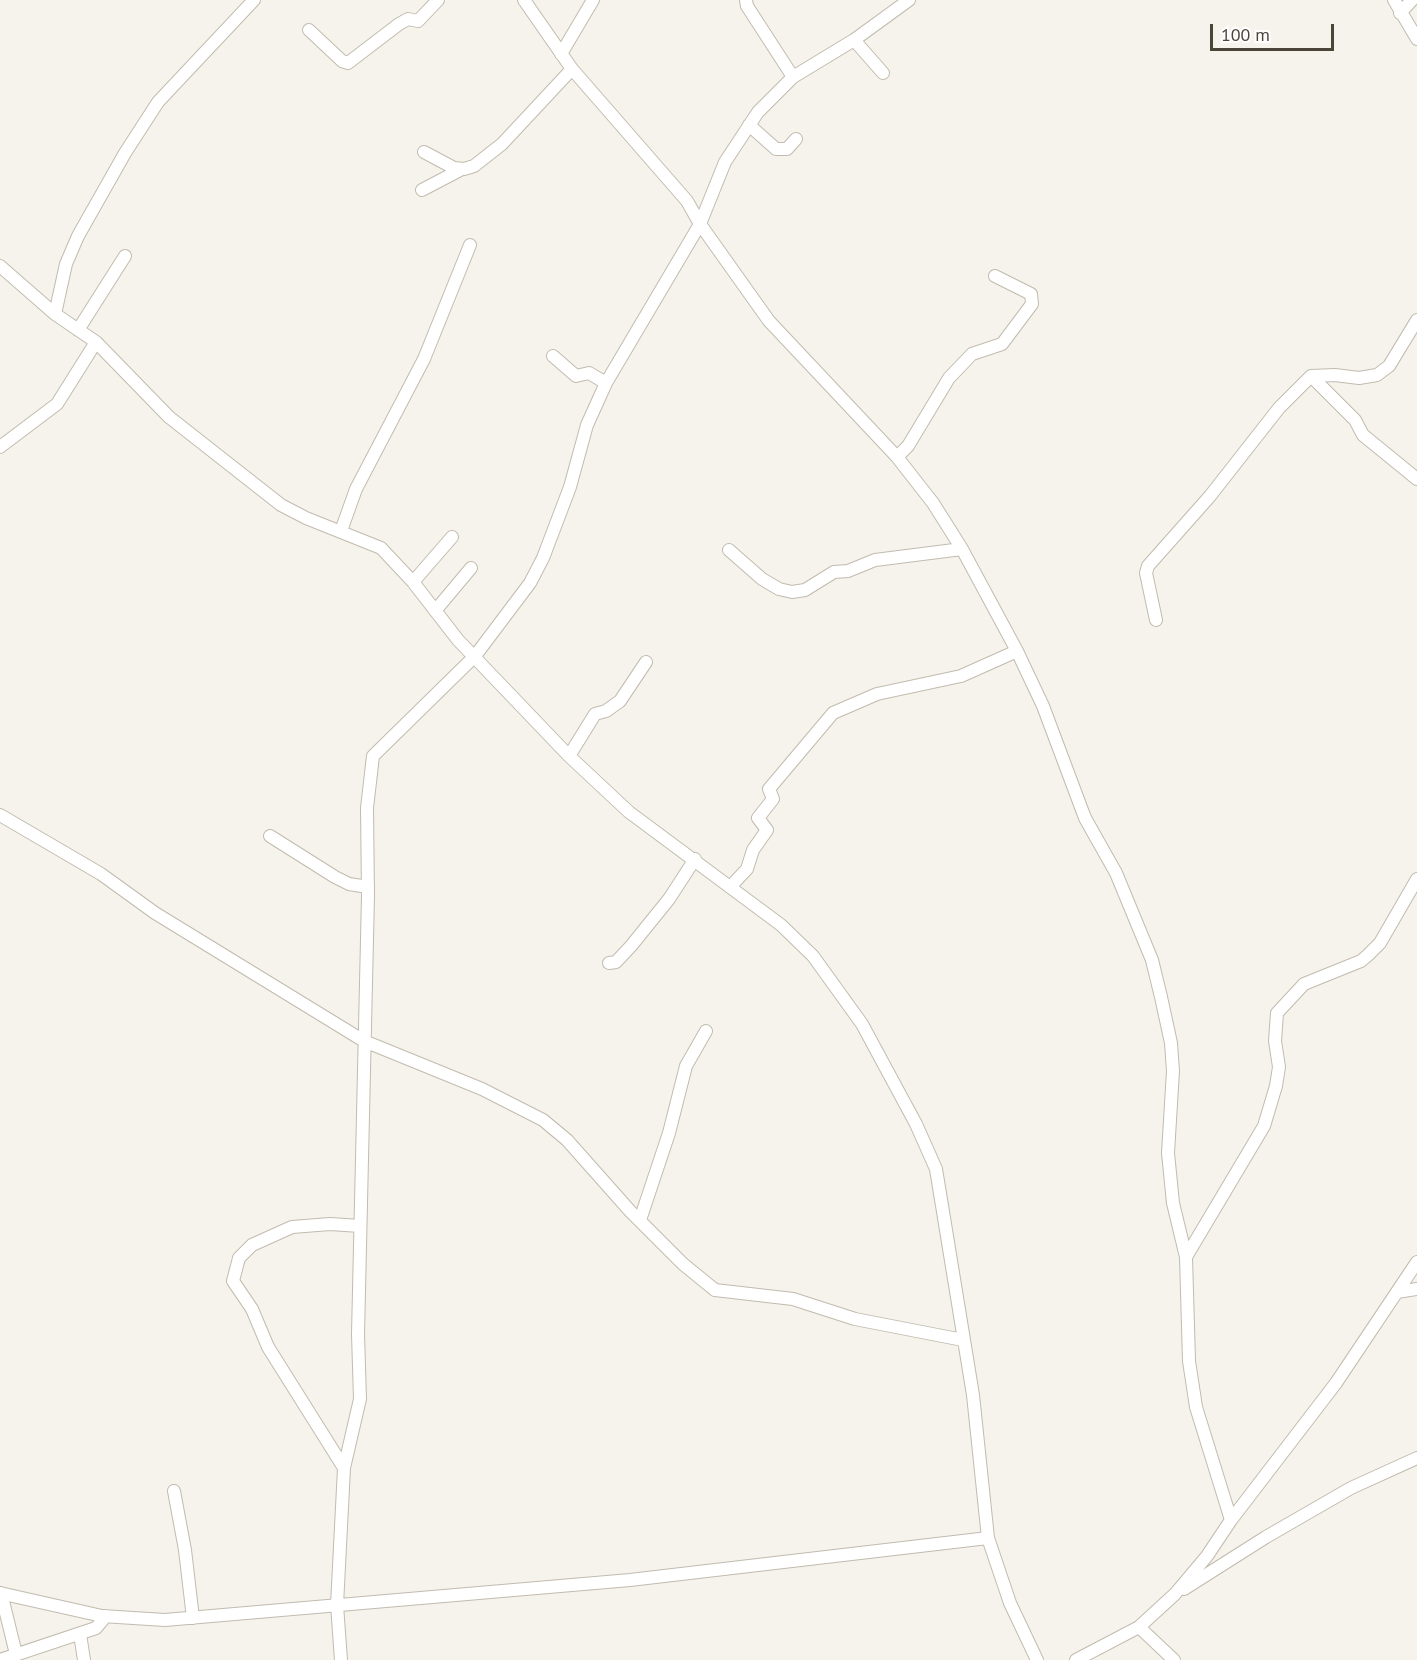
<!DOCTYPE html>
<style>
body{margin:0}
#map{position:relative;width:1417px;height:1660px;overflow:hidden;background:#f6f3ec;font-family:"PT Sans",sans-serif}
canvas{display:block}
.scale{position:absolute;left:1210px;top:24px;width:124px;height:27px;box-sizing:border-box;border:3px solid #4b4439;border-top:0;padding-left:8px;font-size:18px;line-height:21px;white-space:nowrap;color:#4b4439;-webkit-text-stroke:4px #fff;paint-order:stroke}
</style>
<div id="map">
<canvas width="1417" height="1660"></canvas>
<div class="scale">100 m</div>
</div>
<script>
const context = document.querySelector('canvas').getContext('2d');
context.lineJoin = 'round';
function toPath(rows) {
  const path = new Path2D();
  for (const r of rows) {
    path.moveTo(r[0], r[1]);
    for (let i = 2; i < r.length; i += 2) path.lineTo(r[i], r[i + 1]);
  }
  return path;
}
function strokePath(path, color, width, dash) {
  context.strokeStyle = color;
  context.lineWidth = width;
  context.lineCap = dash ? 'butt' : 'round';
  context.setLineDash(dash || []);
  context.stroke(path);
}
const minor = toPath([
 [524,0,572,69,687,201,700,224,769,321,897,457,933,503,962,549,1017,651,1043,706,1085,818,1116,873,1152,960,1161,997,1171,1043,1173,1071,1168,1153,1173,1203,1186,1257,1189,1361,1196,1407,1231,1520],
 [746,0,747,6,793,77],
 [1394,0,1417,39],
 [1400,13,1412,0],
 [309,30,342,61,348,63,399,24,408,19,418,21,438,0],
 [854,40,883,73],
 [561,54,593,0],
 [749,125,776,149,787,149,796,139],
 [424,152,454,168,464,169,474,166,502,144,572,69],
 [422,190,462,169],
 [0,266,55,314,96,342,169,417,281,505,306,518,381,548,413,582,458,640,569,756,629,812,781,925,813,956,862,1024,916,1124,936,1169,973,1395,988,1538,1010,1603,1037,1660],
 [55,314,66,264,78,236,125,153,158,102,254,0],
 [78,330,125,256],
 [553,356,576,376,589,373,606,383],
 [1311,376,1355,420,1363,435,1417,479],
 [0,447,57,404,96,342],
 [897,457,908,446,949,378,972,354,1002,344,1032,304,1031,294,995,276],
 [341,531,356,489,424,359,470,245],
 [729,550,762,579,779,589,792,592,805,590,834,572,848,571,875,560,962,549],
 [413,582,452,537],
 [435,611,471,568],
 [1156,620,1146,573,1148,566,1210,496,1279,408,1311,376,1335,375,1359,378,1377,375,1389,366,1417,320],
 [569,756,595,714,606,711,620,701,646,662],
 [0,815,101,874,155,913,364,1041,482,1089,543,1120,567,1140,630,1211,683,1264,715,1290,793,1299,855,1319,963,1340],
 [270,836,335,877,349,884,368,887],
 [731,886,747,869,753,850,767,830,758,818,773,799,769,789,833,713,877,694,961,676,1017,651],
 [609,963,616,962,631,946,669,899,695,859],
 [640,1220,669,1133,686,1066,706,1031],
 [1186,1257,1264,1126,1276,1086,1279,1067,1275,1041,1277,1013,1304,984,1361,961,1368,955,1380,943,1417,879],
 [1397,1292,1417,1289],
 [344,1468,268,1347,252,1309,233,1281,239,1258,252,1245,292,1227,330,1224,360,1226],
 [174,1491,185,1550,193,1618],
 [1184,1589,1266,1537,1351,1488,1417,1458],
 [0,1593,102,1616,165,1620,630,1580,988,1538],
 [1,1593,16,1654],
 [1139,1627,1174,1660],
 [80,1634,84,1660],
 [0,1660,96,1628,106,1616],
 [341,1660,337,1605,344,1468,360,1399,358,1334,368,895,367,808,373,756,475,656,530,583,543,558,570,487,587,425,606,383,700,224,725,162,758,112,793,77,854,40,909,0],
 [1076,1660,1139,1627,1175,1594,1207,1556,1231,1520,1336,1383,1417,1262]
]);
strokePath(minor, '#c2bbae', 14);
strokePath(minor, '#fff', 12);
</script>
